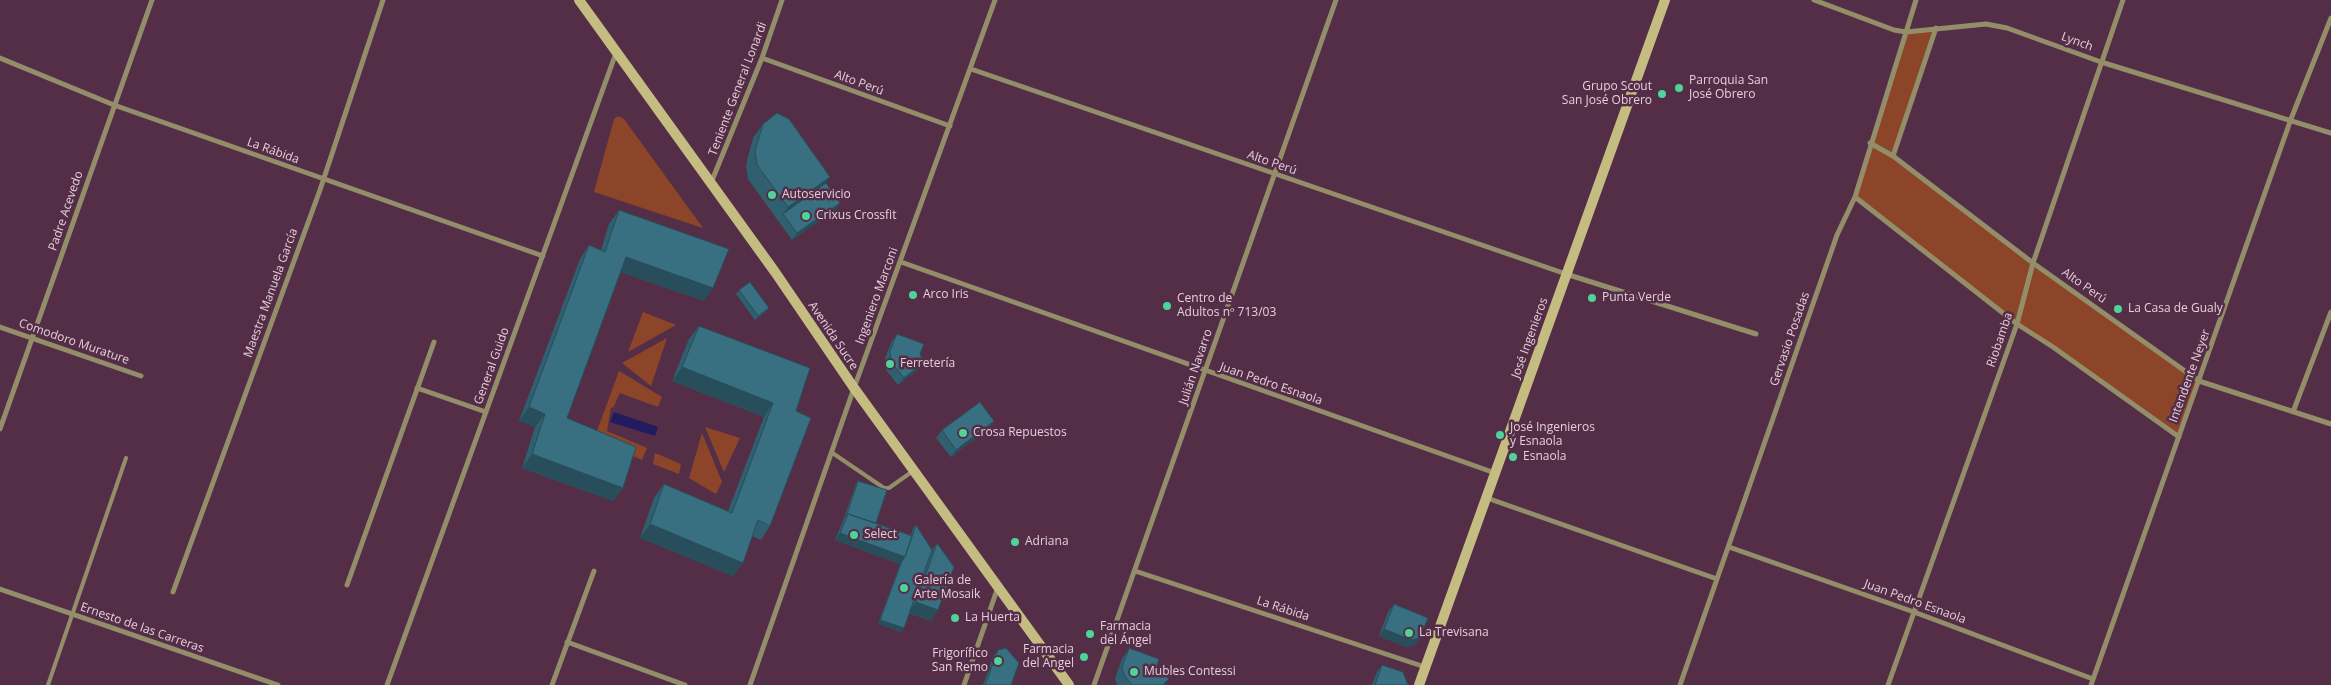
<!DOCTYPE html>
<meta charset="utf-8">
<style>
body{margin:0}
canvas{display:block;background:#532e46}
</style>
<canvas width="2331" height="685"></canvas>
<script>
const context = document.querySelector('canvas').getContext('2d');
context.lineJoin = 'round';
function fill(path, color) {
  context.fillStyle = color;
  context.fill(path, 'evenodd');
}
function toPath(rows) {
  const path = new Path2D();
  for (const r of rows) {
    path.moveTo(r[0], r[1]);
    for (let i = 2; i < r.length; i += 2) path.lineTo(r[i], r[i + 1]);
  }
  return path;
}
function strokePath(path, color, width, dash) {
  context.strokeStyle = color;
  context.lineWidth = width;
  context.lineCap = dash ? 'butt' : 'round';
  context.setLineDash(dash || []);
  context.stroke(path);
}
function label(font, color, halo, rows, align = 'center') {
  context.font = font + ' "Open Sans",sans-serif';
  context.lineWidth = 5;
  context.setLineDash([]);
  context.textBaseline = 'middle';
  context.strokeStyle = halo;
  context.fillStyle = color;
  for (const [text, x, y, turn = 0] of rows) {
    context.save();
    context.translate(x, y);
    context.rotate((+turn || 0) * Math.PI / 180);
    context.textAlign = isNaN(turn) ? turn : align;
    if (halo) context.strokeText(text, 0, 0);
    context.fillText(text, 0, 0);
    context.restore();
  }
}
fill(toPath([
 [1936,28,1893,156,2033,263,2199,381,2179,437,2017,324,1855,197,1906,32],
 [618,116,624,119,703,228,594,192,614,119],
 [643,312,676,325,628,352],
 [667,338,651,386,622,363],
 [619,371,662,397,658,407,620,393,613,408,611,407,607,431,647,448,642,460,594,439],
 [705,427,740,438,724,472],
 [702,433,722,482,716,494,689,478],
 [655,453,681,464,679,474,653,464]
]), '#8c4529');
fill(toPath([
 [614,412,658,427,655,436,610,422]
]), '#231b5f');
strokePath(toPath([
 [831,452,884,488,889,488,913,471],
 [48,685,126,458]
]), '#938e69', 4);
strokePath(toPath([
 [1814,0,1894,30,1906,32,1986,24,2007,28,2101,62,2331,133],
 [0,58,114,105,543,256],
 [762,58,950,126],
 [971,69,1566,274,1756,334],
 [1870,143,1893,156,2033,263,2199,381,2331,424],
 [1893,156,1936,28],
 [711,183,762,58,782,0],
 [1855,197,2017,324,2053,347,2179,437],
 [901,262,1495,473],
 [0,327,141,376],
 [417,388,486,412],
 [2293,412,2331,312],
 [0,429,152,0],
 [1487,498,1717,579],
 [1729,547,1914,612,2093,679],
 [1135,571,1425,667],
 [347,585,434,342],
 [0,589,278,685],
 [173,592,320,190,383,0],
 [567,642,685,685],
 [387,685,616,53],
 [552,685,594,571],
 [750,685,854,388,995,0],
 [964,685,998,587],
 [1094,685,1336,0],
 [1680,685,1837,235,1855,197,1916,0],
 [1888,685,2017,324,2033,263,2123,0],
 [2091,685,2291,119,2331,18]
]), '#938e69', 5);
strokePath(toPath([
 [579,0,775,272,854,388,1069,685],
 [1419,685,1665,0]
]), '#c5bc81', 10);
fill(toPath([
 [763,124,826,183,840,203,835,210,792,240,748,179,746,165,753,138],
 [619,210,704,301,621,272,567,418,623,488,613,501,522,468,535,427,519,421,580,259,589,245,601,250,609,224],
 [739,290,766,312,755,320,736,294],
 [699,326,796,411,770,526,761,540,752,536,733,576,640,538,654,498,664,484,728,511,764,417,672,381,689,339],
 [897,334,920,354,924,362,919,369,898,385,886,370,885,358,892,341],
 [994,421,989,428,951,457,936,438,942,430],
 [858,481,876,523,911,535,913,528,916,525,932,550,937,543,931,621,909,613,904,628,901,632,878,624,900,564,835,540,843,521,856,484],
 [1394,604,1415,645,1406,647,1379,636,1388,612],
 [1129,648,1157,665,1165,685,1117,685,1115,678,1122,659],
 [998,650,1011,685,983,685,993,657],
 [1382,665,1408,685,1372,685,1377,672]
]), '#305f6f');
fill(toPath([
 [830,177,821,191,783,214,788,207],
 [840,203,835,210,792,240,797,233],
 [626,257,713,288,704,301,617,271],
 [769,308,766,312,755,320,758,316],
 [924,362,919,369,898,385,904,378],
 [682,367,773,403,764,417,672,381],
 [529,407,545,414,535,427,519,421],
 [994,421,989,428,951,457,956,450],
 [532,454,623,488,613,501,522,468],
 [650,524,743,563,733,576,640,538],
 [840,533,905,557,900,564,835,540],
 [916,602,938,610,931,621,908,612],
 [880,620,904,628,901,632,878,624],
 [1384,629,1420,638,1415,645,1406,647,1379,636]
]), '#274e5a');
const building = toPath([
 [777,113,789,119,830,177,788,207,757,165,755,151,763,124,777,113],
 [826,183,840,203,797,233,783,214,826,183],
 [619,210,729,249,713,288,626,257,567,418,636,447,623,488,532,454,545,414,529,407,589,245,605,252,619,210],
 [750,282,769,308,758,316,739,290,750,282],
 [699,326,810,368,796,411,811,418,770,526,758,520,743,563,650,524,664,484,732,513,773,403,682,367,699,326],
 [897,334,924,344,920,354,924,362,904,378,891,362,890,351,897,334],
 [980,402,994,421,956,450,942,430,980,402],
 [858,481,887,490,876,523,848,514,846,517,858,481],
 [848,514,912,536,905,557,840,533,848,514],
 [916,525,932,550,904,628,880,620,902,561,905,557,916,525],
 [937,543,954,567,938,610,916,602,937,543],
 [1394,604,1428,618,1420,638,1411,640,1384,629,1394,604],
 [1006,648,1019,663,1011,685,985,685,998,650,1006,648],
 [1129,648,1159,659,1157,665,1169,679,1162,685,1132,685,1124,675,1122,667,1129,648],
 [1382,665,1403,672,1408,685,1375,685,1382,665]
]);
fill(building, '#386f81');
strokePath(building, '#274e5a', 1);
for (const [x, y, r, color] of [
 [1679,88,5,"#4ed399"],
 [1662,94,5,"#4ed399"],
 [772,195,5,"#4ed399"],
 [806,216,5,"#4ed399"],
 [913,295,5,"#4ed399"],
 [1592,298,5,"#4ed399"],
 [1167,306,5,"#4ed399"],
 [2118,309,5,"#4ed399"],
 [890,364,5,"#4ed399"],
 [963,433,5,"#4ed399"],
 [1500,435,5,"#4ed399"],
 [1513,457,5,"#4ed399"],
 [854,535,5,"#4ed399"],
 [1015,542,5,"#4ed399"],
 [904,588,5,"#4ed399"],
 [955,618,5,"#4ed399"],
 [1409,633,5,"#4ed399"],
 [1090,634,5,"#4ed399"],
 [1084,657,5,"#4ed399"],
 [998,661,5,"#4ed399"],
 [1134,672,5,"#4ed399"]
]) {
  const dot = new Path2D();
  dot.arc(x, y, r, 0, 2 * Math.PI);
  context.fillStyle = color;
  context.fill(dot);
  strokePath(dot, '#532e46', 2);
}
label('12px', '#e6cedc', '#532e46', [
 ["Lynch",2077,42,20],
 ["Alto Perú",859,83,20],
 ["Teniente General Lonardi",738,89,-69],
 ["La Rábida",273,151,20],
 ["Alto Perú",1272,163,19],
 ["Padre Acevedo",66,211,-71],
 ["Alto Perú",2084,286,35],
 ["Maestra Manuela García",271,293,-70],
 ["Ingeniero Marconi",877,296,-70],
 ["Avenida Sucre",833,336,56],
 ["José Ingenieros",1530,338,-70],
 ["Gervasio Posadas",1790,339,-71],
 ["Riobamba",2000,340,-71],
 ["Comodoro Murature",74,342,19],
 ["General Guido",492,366,-70],
 ["Julián Navarro",1196,367,-71],
 ["Intendente Neyer",2190,376,-70],
 ["Juan Pedro Esnaola",1271,384,19],
 ["Juan Pedro Esnaola",1915,602,20],
 ["La Rábida",1283,609,18],
 ["Ernesto de las Carreras",142,628,19]
]);
label('12px', '#e6cedc', '#532e46', [
 ["Parroquia San",1689,81],
 ["José Obrero",1689,95],
 ["Grupo Scout",1652,87,"right"],
 ["San José Obrero",1652,101,"right"],
 ["Autoservicio",782,195],
 ["Crixus Crossfit",816,216],
 ["Arco Iris",923,295],
 ["Punta Verde",1602,298],
 ["Centro de",1177,299],
 ["Adultos nº 713/03",1177,313],
 ["La Casa de Gualy",2128,309],
 ["Ferretería",900,364],
 ["José Ingenieros",1510,428],
 ["y Esnaola",1510,442],
 ["Crosa Repuestos",973,433],
 ["Esnaola",1523,457],
 ["Select",864,535],
 ["Adriana",1025,542],
 ["Galería de",914,581],
 ["Arte Mosaik",914,595],
 ["La Huerta",965,618],
 ["Farmacia",1100,627],
 ["del Ángel",1100,641],
 ["La Trevisana",1419,633],
 ["Farmacia",1074,650,"right"],
 ["del Angel",1074,664,"right"],
 ["Frigorífico",988,654,"right"],
 ["San Remo",988,668,"right"],
 ["Mubles Contessi",1144,672]
], 'left');
</script>
